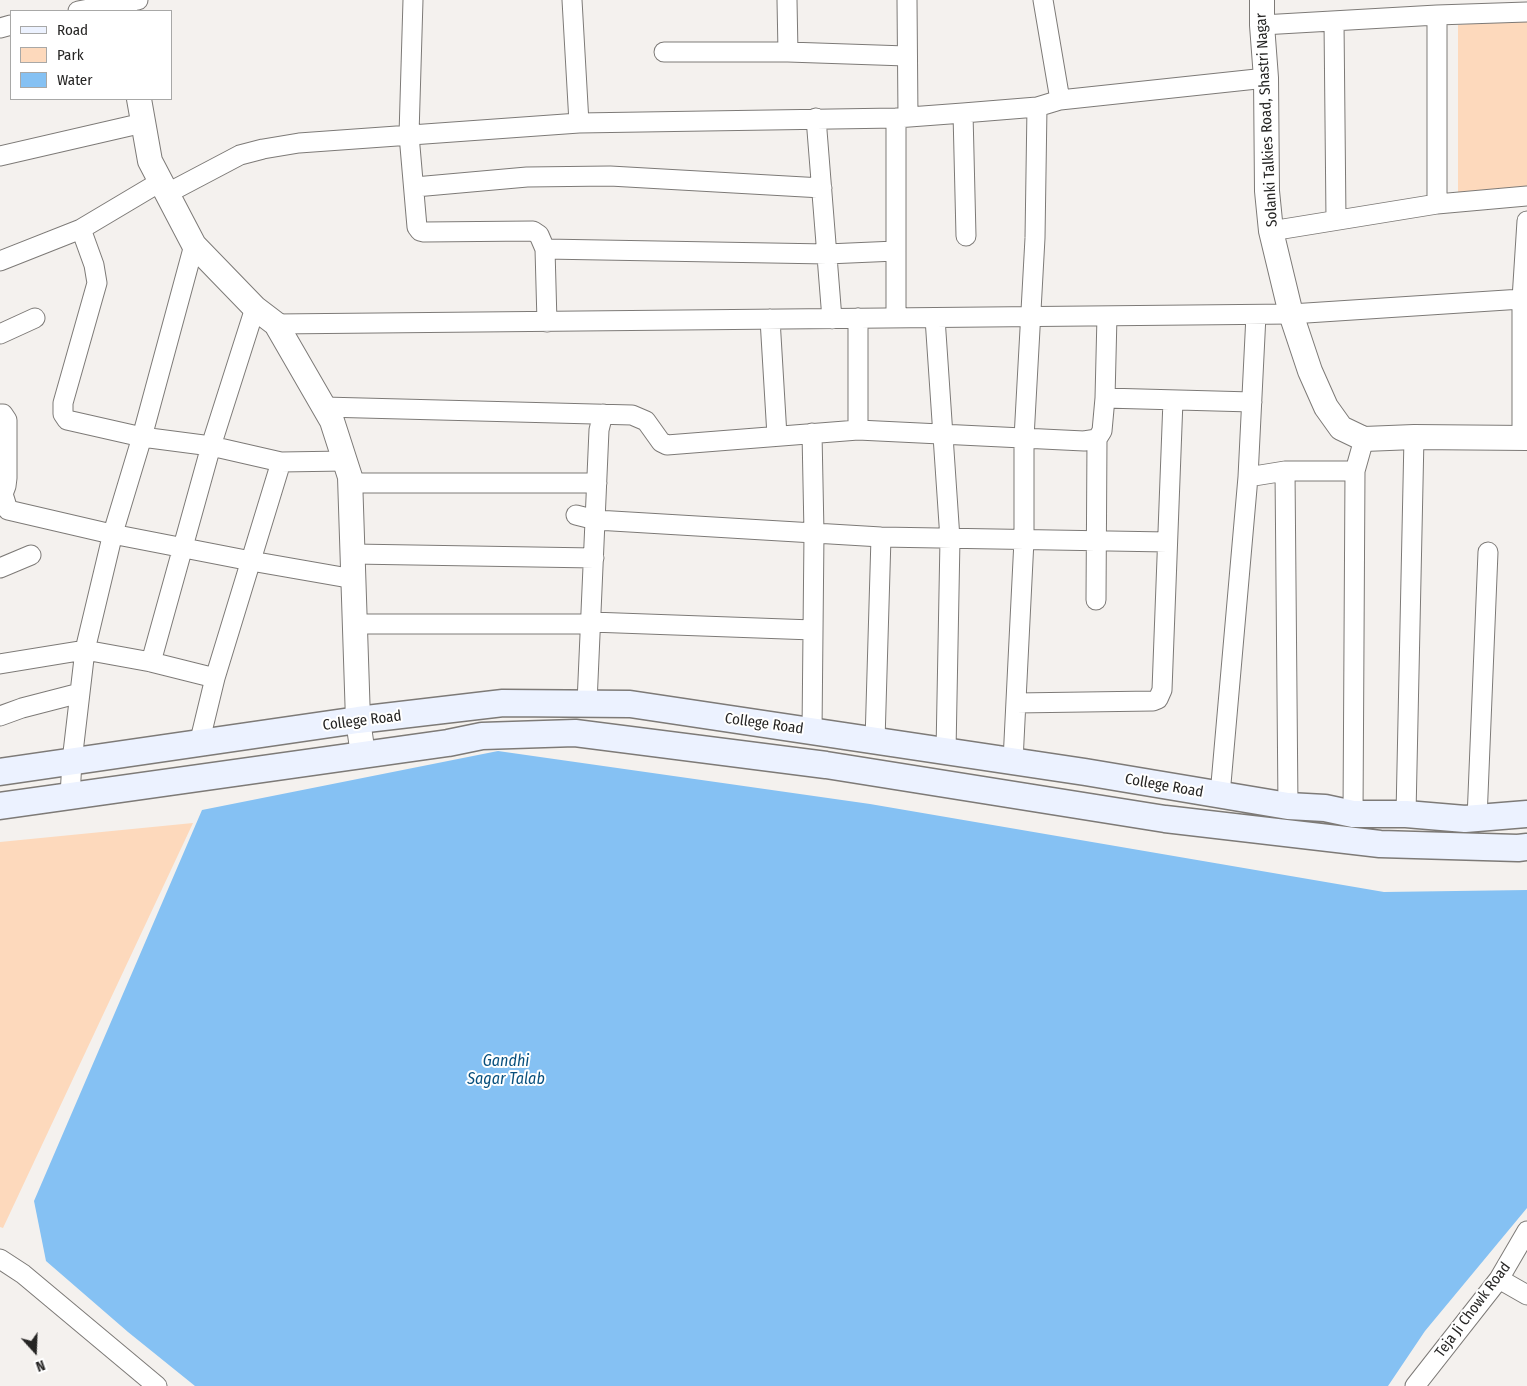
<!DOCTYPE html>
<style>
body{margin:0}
#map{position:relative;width:1527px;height:1386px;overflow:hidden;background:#f4f1ee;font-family:"Fira Sans Condensed",sans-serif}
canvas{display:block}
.legend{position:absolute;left:10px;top:10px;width:162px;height:90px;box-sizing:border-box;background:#fff;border:1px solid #a8a8a7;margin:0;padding:6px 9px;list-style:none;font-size:15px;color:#262524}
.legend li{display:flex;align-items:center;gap:10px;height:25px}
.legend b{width:25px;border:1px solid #a8a8a7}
.north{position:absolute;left:10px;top:1326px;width:50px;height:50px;-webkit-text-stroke:4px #fff;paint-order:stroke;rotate:160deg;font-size:14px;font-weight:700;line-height:20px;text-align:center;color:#262524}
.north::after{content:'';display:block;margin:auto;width:18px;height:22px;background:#262524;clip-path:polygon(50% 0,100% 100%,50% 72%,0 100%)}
</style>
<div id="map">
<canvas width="1527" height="1386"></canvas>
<ul class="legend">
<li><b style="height:6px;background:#ecf2ff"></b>Road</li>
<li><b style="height:14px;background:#fdd9bc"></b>Park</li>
<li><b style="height:14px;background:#85c1f3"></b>Water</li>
</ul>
<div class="north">N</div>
</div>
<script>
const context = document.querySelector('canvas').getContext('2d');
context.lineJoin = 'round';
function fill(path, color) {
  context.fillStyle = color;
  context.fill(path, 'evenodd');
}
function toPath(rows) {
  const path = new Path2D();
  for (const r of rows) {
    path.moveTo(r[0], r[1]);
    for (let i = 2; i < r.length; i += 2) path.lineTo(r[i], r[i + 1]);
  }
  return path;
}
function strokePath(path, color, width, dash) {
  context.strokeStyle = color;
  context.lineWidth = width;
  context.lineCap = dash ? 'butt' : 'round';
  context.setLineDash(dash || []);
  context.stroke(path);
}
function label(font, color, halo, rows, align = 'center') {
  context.font = font + ' "Fira Sans Condensed",sans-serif';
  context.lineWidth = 4;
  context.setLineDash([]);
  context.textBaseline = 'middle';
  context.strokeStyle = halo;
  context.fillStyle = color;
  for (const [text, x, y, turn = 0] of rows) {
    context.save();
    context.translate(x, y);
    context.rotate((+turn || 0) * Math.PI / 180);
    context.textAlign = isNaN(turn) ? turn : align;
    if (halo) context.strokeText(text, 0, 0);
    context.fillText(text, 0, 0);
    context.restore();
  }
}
fill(toPath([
 [1527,18,1527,188,1458,197,1458,25],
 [193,823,3,1228,0,1227,0,842]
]), '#fdd9bc');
fill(toPath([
 [498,751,870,804,1384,892,1527,890,1527,1208,1425,1331,1388,1386,195,1386,128,1332,46,1261,34,1201,202,810]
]), '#85c1f3');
const minor = toPath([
 [413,0,409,135,417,227,420,231,424,232,533,231,539,235,545,249,547,322],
 [572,0,579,123],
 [787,0,788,52,906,56],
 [907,0,908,117],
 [1043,0,1060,100],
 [78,11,138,0],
 [1437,15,1437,204],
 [1334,22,1336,220],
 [1262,25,1437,15,1527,12],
 [0,28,11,25],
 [664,52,788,52],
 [963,113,966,236],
 [816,118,832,319],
 [0,156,143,123],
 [415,187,527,177,610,176,822,188],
 [166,194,240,155,263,149,299,143,579,123,896,118,963,113,1037,107,1060,100,1266,78],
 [81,229,94,265,97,283,63,403,63,414,67,420,142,437,211,446,281,462,345,461],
 [1271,231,1437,204,1527,196],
 [545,249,827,254,896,251],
 [0,261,81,229,160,182],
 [1107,316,1105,398,1252,402],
 [896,318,896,118],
 [935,318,950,539,946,751],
 [770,319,777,436],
 [276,324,1291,314,1522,299],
 [0,334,35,318],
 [324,407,632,415,646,421,661,442,667,445,858,430,1084,441,1097,439,1102,431,1105,398],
 [0,414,3,414,7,420,7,478,6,486,0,490],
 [858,430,858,318],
 [1522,438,1522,299,1527,221],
 [1285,471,1288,806],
 [1248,477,1256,315],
 [350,483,597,483],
 [6,486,3,494,8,510,107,533,251,561,354,579],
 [576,515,596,520,881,537,1167,542],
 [353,554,594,558],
 [0,568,31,555],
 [1096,600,1097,439],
 [366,624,591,624,591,622,813,630],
 [151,662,211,446,255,308],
 [0,664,85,650,151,662,215,678],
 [587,703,599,430,603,414],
 [1016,703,1153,701,1158,699,1162,690,1173,400],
 [0,716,22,708,80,693],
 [812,731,814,533,812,433],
 [875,741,881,537],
 [199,744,215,678,281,462],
 [1013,761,1024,540,1024,438,1035,238,1037,107],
 [1220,795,1248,477,1285,471,1355,471],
 [70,796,72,761,85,650,113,533,142,437,194,245],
 [1353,814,1355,471,1364,439],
 [1406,814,1414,437],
 [1477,819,1488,552],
 [0,1259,23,1274,157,1386],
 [1499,1279,1527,1295],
 [1415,1386,1499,1279,1527,1231]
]);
const tertiary = toPath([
 [124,0,125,11],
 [1262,0,1262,25,1266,78,1267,191,1271,231,1291,314,1310,371,1326,407,1341,428,1364,439,1414,437,1527,438],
 [139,99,150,161,194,245,255,308,276,324,332,421,350,477,358,720,363,755]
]);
const secondary = toPath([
 [0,772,358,720,503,703,630,704,1085,772,1288,806,1325,808,1353,814,1406,814,1465,819,1527,814],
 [0,806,448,743,482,736,575,733,826,765,1165,819,1380,844,1518,848,1527,847]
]);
strokePath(minor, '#7d7a77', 21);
strokePath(tertiary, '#7d7a77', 26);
strokePath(secondary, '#7d7a77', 29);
strokePath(minor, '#fff', 19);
strokePath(tertiary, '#fff', 24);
strokePath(secondary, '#ecf2ff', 26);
label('15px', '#262524', '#fff', [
 ["Solanki Talkies Road, Shastri Nagar",1267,120,-93],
 ["College Road",362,721,-7],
 ["College Road",764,724,8],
 ["College Road",1164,786,10],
 ["Teja Ji Chowk Road",1473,1310,-53]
]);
label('italic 16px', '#08507e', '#fff', [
 ["Gandhi",506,1062],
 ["Sagar Talab",506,1080]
]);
</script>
